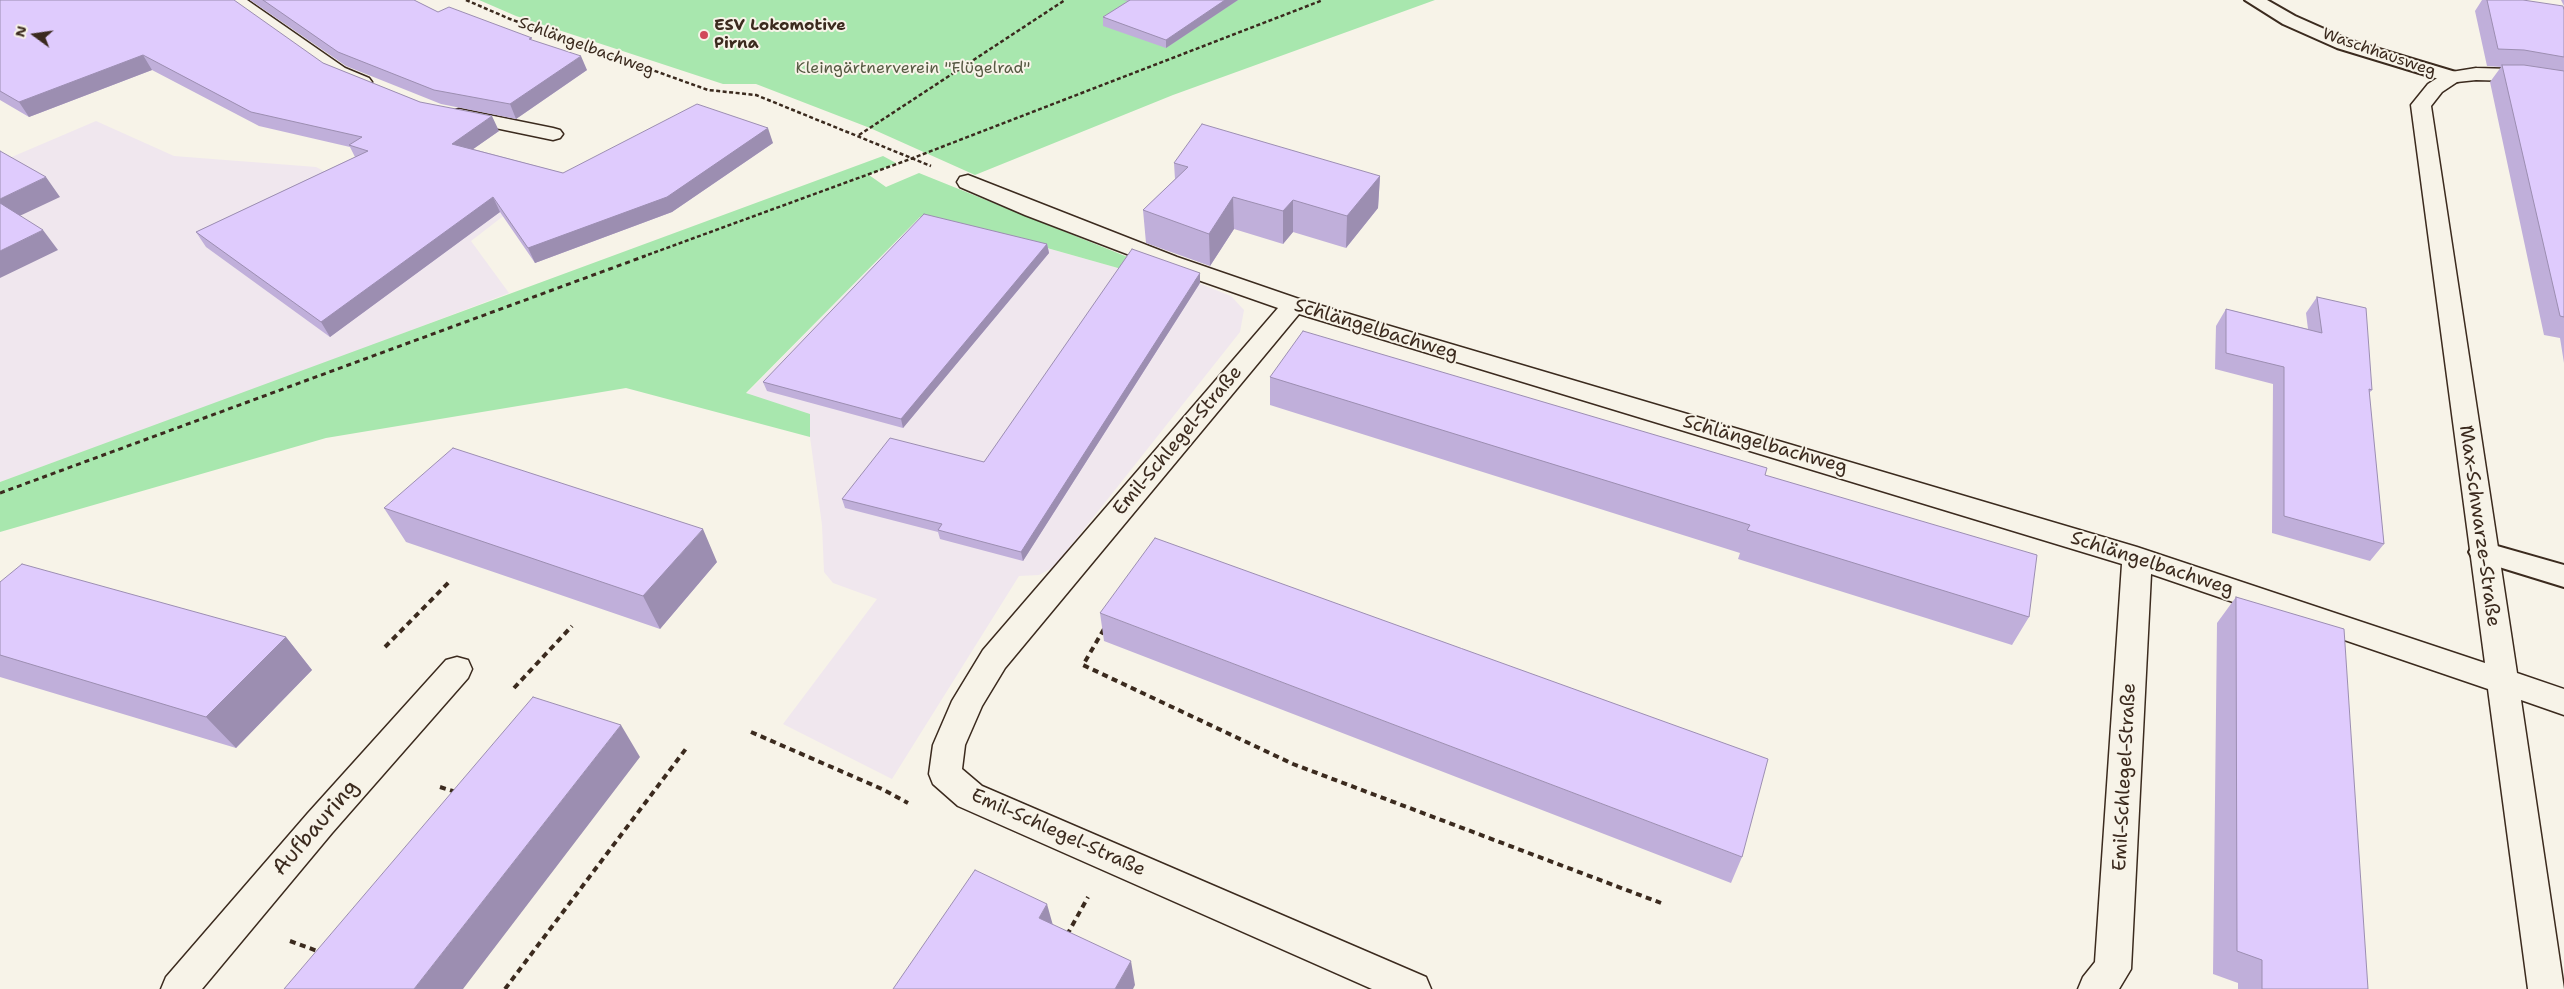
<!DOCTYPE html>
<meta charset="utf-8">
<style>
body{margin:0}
#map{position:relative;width:2564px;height:989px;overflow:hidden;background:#f7f3e8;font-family:"Shantell Sans",sans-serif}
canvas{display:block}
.north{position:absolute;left:10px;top:10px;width:50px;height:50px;-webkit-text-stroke:4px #f7f3e8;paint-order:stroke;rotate:284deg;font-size:14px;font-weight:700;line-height:20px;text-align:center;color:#3b2a1e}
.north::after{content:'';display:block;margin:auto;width:18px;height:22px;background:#3b2a1e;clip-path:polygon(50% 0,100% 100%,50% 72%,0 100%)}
</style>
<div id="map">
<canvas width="2564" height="989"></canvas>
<div class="north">N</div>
</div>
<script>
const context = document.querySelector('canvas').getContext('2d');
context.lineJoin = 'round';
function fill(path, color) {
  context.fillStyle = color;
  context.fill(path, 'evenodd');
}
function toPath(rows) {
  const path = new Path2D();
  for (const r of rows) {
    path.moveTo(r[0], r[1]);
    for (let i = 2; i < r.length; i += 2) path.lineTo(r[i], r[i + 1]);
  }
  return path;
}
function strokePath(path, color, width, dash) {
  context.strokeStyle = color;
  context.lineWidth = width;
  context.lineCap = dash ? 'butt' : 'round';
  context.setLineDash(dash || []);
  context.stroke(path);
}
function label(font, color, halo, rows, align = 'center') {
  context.font = font + ' "Shantell Sans",sans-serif';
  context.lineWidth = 4;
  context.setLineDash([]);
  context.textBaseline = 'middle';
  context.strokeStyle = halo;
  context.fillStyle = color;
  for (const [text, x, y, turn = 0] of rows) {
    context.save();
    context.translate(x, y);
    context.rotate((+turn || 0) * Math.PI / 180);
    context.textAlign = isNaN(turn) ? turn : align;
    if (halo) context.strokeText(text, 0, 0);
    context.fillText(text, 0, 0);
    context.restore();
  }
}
fill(toPath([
 [96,121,174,156,316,167,412,216,442,196,506,214,471,241,509,293,289,377,0,482,0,162],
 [920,217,1040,246,1125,270,1198,283,1231,296,1244,310,1240,332,1054,567,1039,575,1019,576,892,779,783,724,877,599,833,583,824,572,822,525,810,437,810,414,746,394]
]), '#f0e7ee');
fill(toPath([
 [479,0,1435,0,1173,95,975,175,870,128,756,84,723,84,516,16],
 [883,156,896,163,869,175,886,187,919,173,1145,264,1125,270,1040,246,920,217,746,393,810,414,810,437,626,388,326,438,0,532,0,482]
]), '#a8e7ae');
const service = toPath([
 [2245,0,2267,0,2295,16,2349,40,2459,73,2461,77,2459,81,2452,83,2337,48,2283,24,2245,0],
 [2483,542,2564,565,2564,587,2473,559,2469,552,2473,545,2483,542]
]);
const minor = toPath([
 [226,0,247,0,345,68,369,78,372,82,369,86,362,88,331,76,226,0],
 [2476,68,2512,69,2564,77,2564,89,2512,81,2476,80,2457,82,2442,92,2431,106,2517,673,2564,689,2564,715,2521,700,2564,989,2528,989,2488,689,2151,574,2131,969,2119,989,2078,989,2083,977,2095,962,2122,564,1299,314,1005,668,982,706,965,745,962,769,982,786,1426,977,1431,989,1372,989,958,806,933,784,929,774,933,745,952,701,983,650,1278,308,1161,267,1025,215,960,187,957,182,960,177,968,175,1177,257,1302,300,2137,547,2485,663,2411,105,2428,84,2445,73,2476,68],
 [459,109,553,128,560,130,563,134,560,138,553,140,452,119,449,115,452,111,459,109],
 [457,657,468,660,472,669,468,678,332,833,202,989,161,989,166,977,308,813,446,660,457,657]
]);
strokePath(service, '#3b2a1e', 4);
strokePath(minor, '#3b2a1e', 3);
strokePath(toPath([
 [466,0,510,19,708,90,756,95,931,166],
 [859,135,1065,0],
 [642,257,913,158,1323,0]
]), '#3b2a1e', 2.5, [4, 2.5]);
strokePath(toPath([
 [0,493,645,256]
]), '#3b2a1e', 3, [5, 4]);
strokePath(toPath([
 [1104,629,1083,665,1293,764,1661,903],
 [385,647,451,580],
 [514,688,572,626],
 [751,732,882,789,908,803],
 [440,787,456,792],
 [1067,935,1088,897],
 [290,941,320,952],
 [505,989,688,746]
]), '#3b2a1e', 4, [6, 4.5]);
fill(service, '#f7f3e8');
fill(minor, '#f7f3e8');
fill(toPath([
 [0,0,323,63,420,102,499,131,473,149,563,173,773,143,672,212,535,263,500,212,330,337,206,247,196,232,355,157,350,147,259,126,152,70,29,117,0,100],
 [250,0,414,0,438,12,533,41,587,70,516,119,441,104,346,66],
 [1123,0,1238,0,1166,48,1103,26,1103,17,1128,1],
 [2482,0,2523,0,2564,10,2564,363,2560,338,2544,335,2490,82,2501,67,2487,66,2475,11],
 [2561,0,2564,0,2564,6],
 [1174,163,1380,176,1378,208,1346,248,1293,232,1283,244,1234,229,1210,266,1146,243,1143,210,1175,179],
 [1047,244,1049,253,903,428,767,391,763,382],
 [1200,283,1023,561,940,539,938,532,845,508,842,499,984,462],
 [2317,297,2372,390,2369,393,2384,544,2370,561,2272,533,2273,384,2215,369,2216,326,2226,309,2308,329,2306,313],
 [1270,377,1765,475,2029,617,2012,645,1738,559,1740,553,1270,405],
 [384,508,717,562,660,629,406,542],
 [0,582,286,637,312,670,236,748,0,677],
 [2236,597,2368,989,2238,989,2238,983,2213,974,2217,623],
 [1100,613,1742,857,1731,883,1104,641]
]), '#c0afda');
fill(toPath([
 [1225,0,1238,0,1166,48,1166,40],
 [143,55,152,70,29,117,19,102],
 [581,56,587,70,516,119,510,104],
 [492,116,499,131,459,159,452,144],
 [768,128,773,143,672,212,535,263,528,248],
 [1380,176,1378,208,1346,248,1347,216],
 [46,177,60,197,11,220,0,205,0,199],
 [493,197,500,212,330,337,321,322],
 [1233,197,1234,229,1210,266,1209,234],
 [1293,200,1293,232,1283,244,1283,211],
 [43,230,58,250,0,278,0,251],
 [1047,244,1049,253,903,428,901,419],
 [1200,273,1200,283,1023,561,1021,552],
 [703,529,717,562,660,629,643,596],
 [286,637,312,670,236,748,206,717],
 [621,725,640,757,463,989,414,989],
 [1047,904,1054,929,1039,918],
 [1131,961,1135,985,1133,989,1115,989]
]), '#9c8eb1');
const building = toPath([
 [0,0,234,0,323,63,420,102,492,116,452,144,563,173,697,104,768,128,667,197,528,248,493,197,321,322,196,232,368,151,349,145,362,137,251,112,143,55,19,102,0,91,0,0],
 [263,0,414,0,438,12,449,7,532,38,529,39,581,56,510,104,434,90,338,52,263,0],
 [1130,0,1225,0,1166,40,1103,17,1130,0],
 [2487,0,2523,0,2563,6,2564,10,2564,57,2524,50,2498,49,2487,0],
 [2502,65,2524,65,2564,71,2564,317,2560,316,2502,65],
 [1202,124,1380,176,1347,216,1293,200,1283,211,1233,197,1209,234,1143,210,1188,167,1174,163,1202,124],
 [0,151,46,177,0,199,0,151],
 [0,203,43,230,0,251,0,203],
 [924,214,1047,244,901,419,763,382,924,214],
 [1132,249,1200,273,1021,552,938,530,942,524,842,499,890,438,984,462,1132,249],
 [2317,297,2366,308,2372,390,2369,389,2384,544,2284,516,2284,367,2226,353,2226,309,2322,333,2317,297],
 [1303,331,1767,468,1765,475,2037,555,2029,617,1747,530,1750,525,1270,377,1303,331],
 [453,448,703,529,643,596,384,508,453,448],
 [1155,538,1768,759,1742,857,1100,613,1155,538],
 [22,564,286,637,206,717,0,655,0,582,22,564],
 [2236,597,2344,629,2368,989,2262,989,2262,960,2237,951,2236,597],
 [533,697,621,725,414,989,284,989,533,697],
 [975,870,1047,904,1039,918,1131,961,1115,989,893,989,975,870]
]);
fill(building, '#dfcbfd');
strokePath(building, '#9c8eb1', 1);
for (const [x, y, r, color] of [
 [704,35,5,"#d1495b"]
]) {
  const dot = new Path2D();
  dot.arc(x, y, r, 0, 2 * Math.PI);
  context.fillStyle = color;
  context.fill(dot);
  strokePath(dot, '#f7f3e8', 2);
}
label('bold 16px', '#3b2a1e', '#f7f3e8', [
 ["ESV Lokomotive",714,26],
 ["Pirna",714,44]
], 'left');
label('16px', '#3b2a1e', '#f7f3e8', [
 ["Schlängelbachweg",586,47,20],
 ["Waschhausweg",2379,53,19]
]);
label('16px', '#565942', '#f7f3e8', [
 ["Kleingärtnerverein \"Flügelrad\"",913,69]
]);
label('19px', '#3b2a1e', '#f7f3e8', [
 ["Schlängelbachweg",1376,330,17],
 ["Emil-Schlegel-Straße",1178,441,-50],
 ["Schlängelbachweg",1765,445,16],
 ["Max-Schwarze-Straße",2479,526,82],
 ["Schlängelbachweg",2152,564,18],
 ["Emil-Schlegel-Straße",2125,777,-87],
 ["Emil-Schlegel-Straße",1058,833,24]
]);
label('22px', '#3b2a1e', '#f7f3e8', [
 ["Aufbauring",316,828,-49]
]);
</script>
